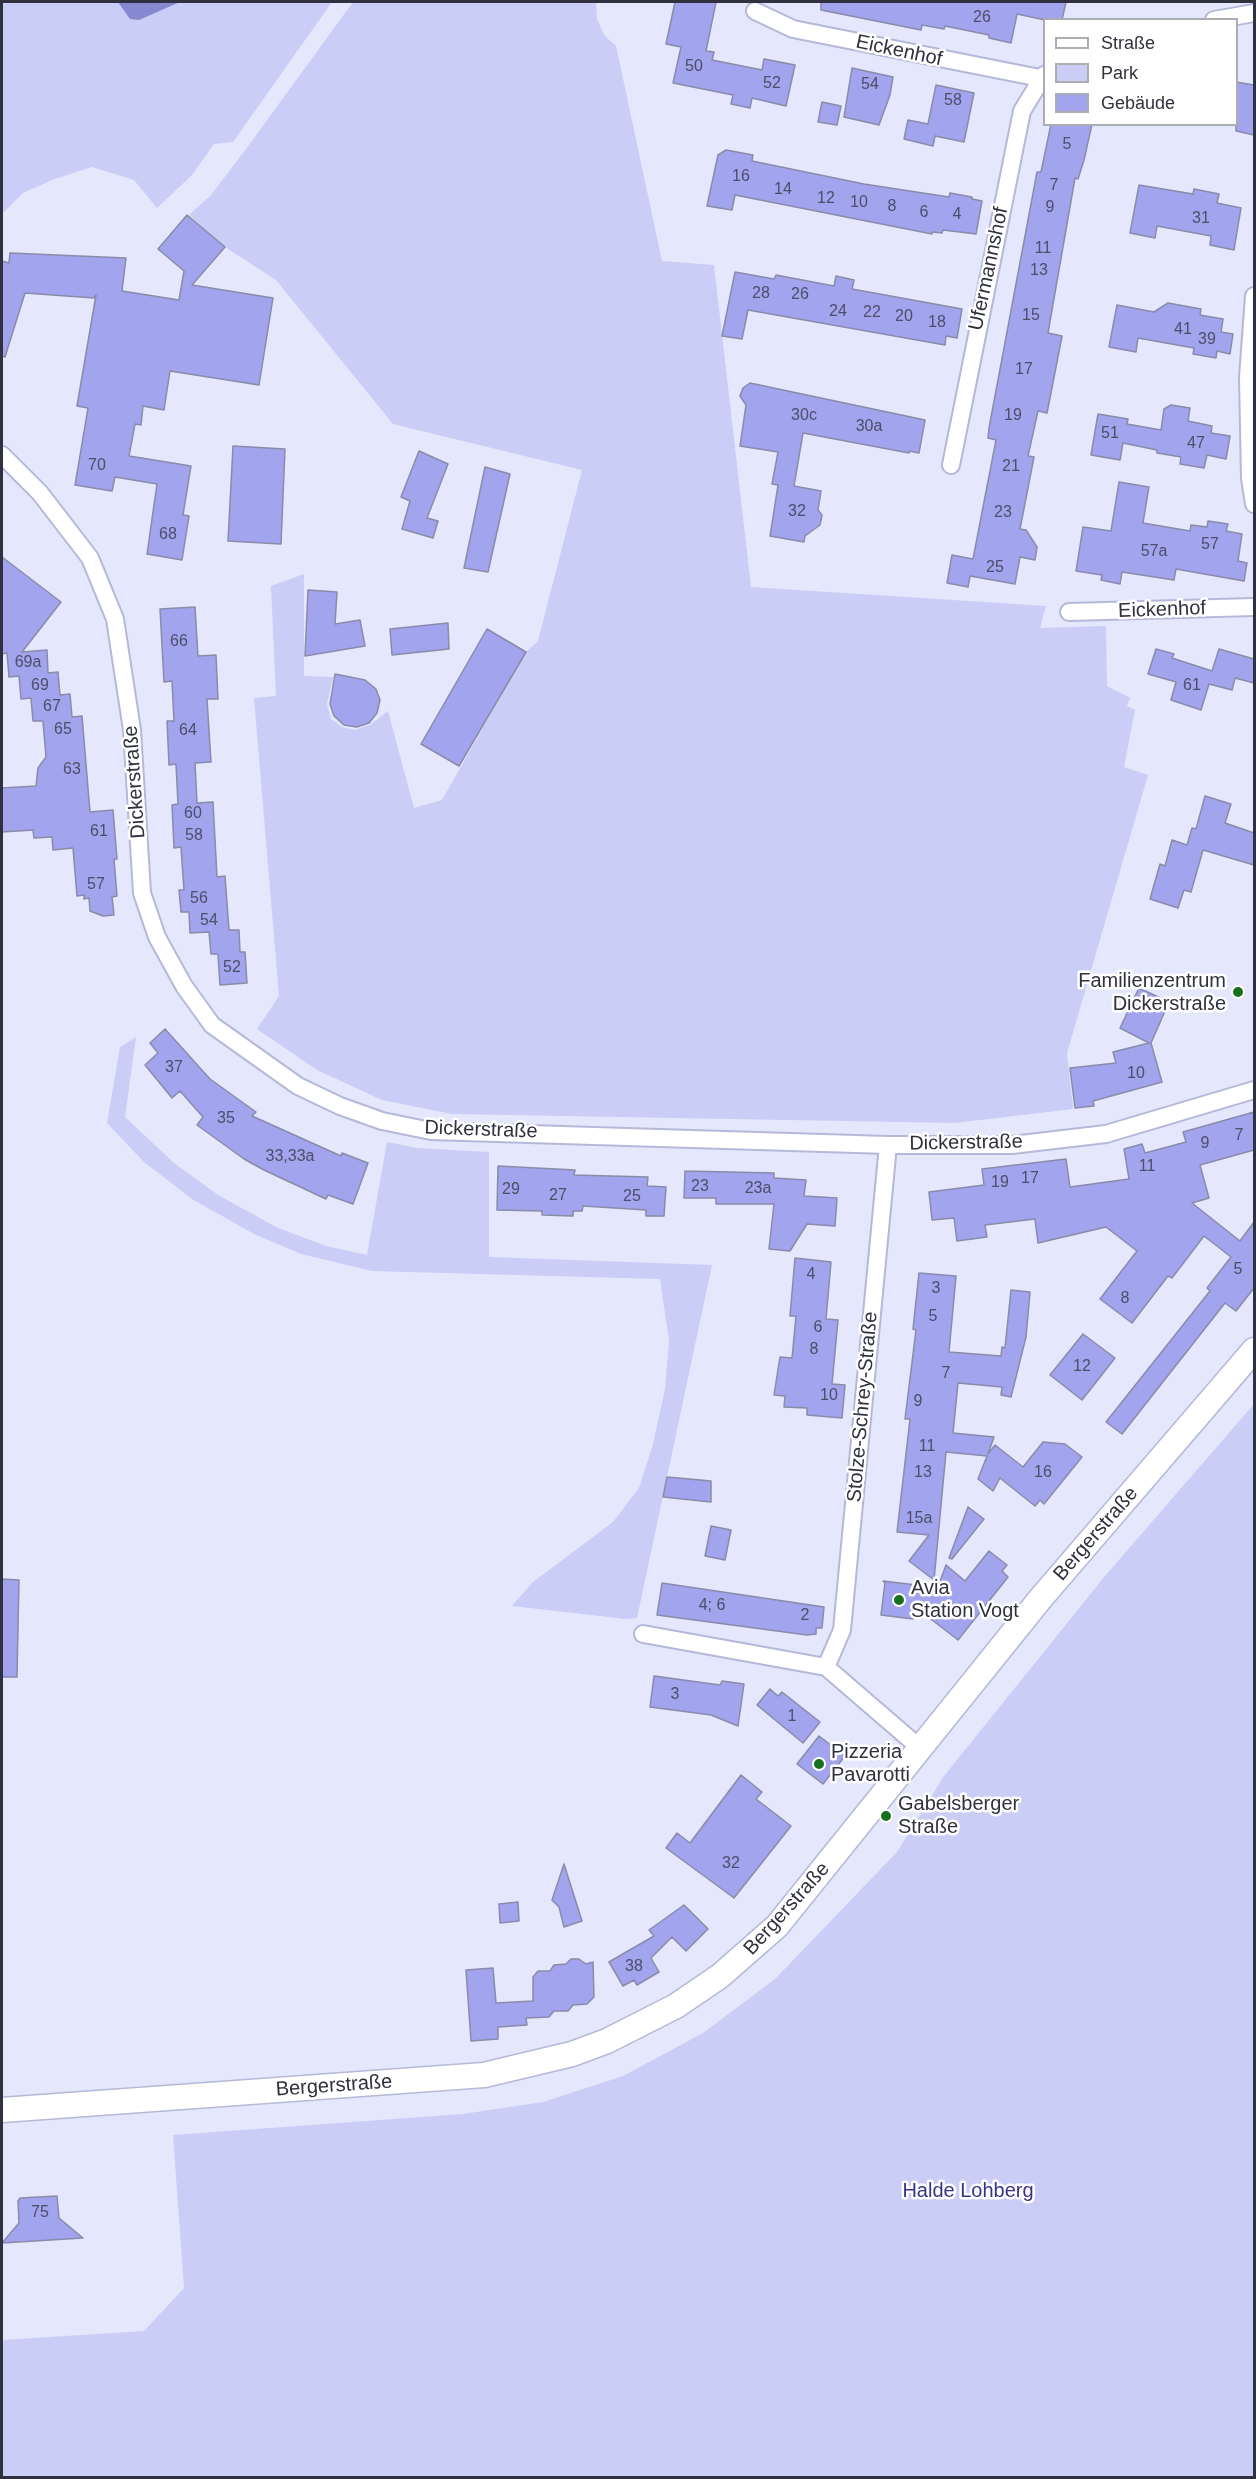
<!DOCTYPE html>
<meta charset="utf-8">
<style>
body{margin:0}
#map{position:relative;width:1256px;height:2479px;overflow:hidden;background:#e5e7fc;font-family:Helvetica,sans-serif}
canvas{display:block}
.frame{position:absolute;inset:0;border:3px solid #30313e;pointer-events:none}
.legend{position:absolute;left:1043px;top:18px;width:195px;height:108px;box-sizing:border-box;background:#fff;border:2px solid #acadb2;margin:0;padding:8px 10px;list-style:none;font-size:18px;color:#30313e}
.legend li{display:flex;align-items:center;gap:12px;height:30px}
.legend b{width:30px;border:2px solid #acadb2}
</style>
<div id="map">
<canvas width="1256" height="2479"></canvas>
<div class="frame"></div>
<ul class="legend">
<li><b style="height:8px;background:#fff"></b>Straße</li>
<li><b style="height:16px;background:#cacdf6"></b>Park</li>
<li><b style="height:16px;background:#a2a4ed"></b>Gebäude</li>
</ul>
</div>
<script>
const context = document.querySelector('canvas').getContext('2d');
context.lineJoin = 'round';
function fill(path, color) {
  context.fillStyle = color;
  context.fill(path, 'evenodd');
}
function toPath(rows) {
  const path = new Path2D();
  for (const r of rows) {
    path.moveTo(r[0], r[1]);
    for (let i = 2; i < r.length; i += 2) path.lineTo(r[i], r[i + 1]);
  }
  return path;
}
function strokePath(path, color, width, dash) {
  context.strokeStyle = color;
  context.lineWidth = width;
  context.lineCap = dash ? 'butt' : 'round';
  context.setLineDash(dash || []);
  context.stroke(path);
}
function label(font, color, halo, rows, align = 'center') {
  context.font = font + ' Helvetica,sans-serif';
  context.lineWidth = 5;
  context.setLineDash([]);
  context.textBaseline = 'middle';
  context.strokeStyle = halo;
  context.fillStyle = color;
  for (const [text, x, y, turn = 0] of rows) {
    context.save();
    context.translate(x, y);
    context.rotate((+turn || 0) * Math.PI / 180);
    context.textAlign = isNaN(turn) ? turn : align;
    if (halo) context.strokeText(text, 0, 0);
    context.fillText(text, 0, 0);
    context.restore();
  }
}
fill(toPath([
 [2,2,332,2,233,142,214,144,192,175,157,208,134,180,92,167,52,180,23,193,2,214],
 [353,2,596,2,597,19,604,35,616,46,662,261,714,265,751,587,1046,606,1040,628,1106,626,1107,686,1130,698,1127,706,1135,710,1124,767,1148,775,1067,1053,1073,1109,955,1123,452,1114,382,1100,317,1070,257,1029,279,996,254,698,276,696,271,586,304,574,304,676,333,677,327,704,331,719,342,727,355,730,370,725,388,711,414,808,442,800,526,652,538,641,582,470,393,424,276,280,225,247,189,215,211,195,246,149],
 [136,1037,125,1117,174,1163,218,1195,278,1228,326,1246,367,1255,387,1142,417,1148,489,1152,489,1257,712,1265,637,1618,626,1619,512,1606,533,1582,613,1522,639,1488,653,1444,665,1389,669,1341,660,1279,372,1271,301,1254,254,1234,192,1199,144,1162,107,1123,120,1047],
 [1254,1404,1254,2477,2,2477,2,2340,144,2331,184,2288,173,2135,463,2114,543,2102,623,2076,703,2033,775,1979,897,1852,944,1776,1105,1576]
]), '#cacdf6');
fill(toPath([
 [118,2,180,2,139,20,130,19]
]), '#8789d0');
const building = toPath([
 [675,2,716,2,706,51,714,52,712,60,762,70,764,59,795,65,786,106,752,98,750,108,731,104,733,95,673,83,681,47,666,44,675,2],
 [821,2,1066,2,1062,20,1045,20,1017,14,1011,43,989,38,989,35,945,26,944,29,922,25,921,30,821,10,821,2],
 [852,68,893,77,890,95,879,125,844,117,852,68],
 [1236,82,1254,85,1254,135,1236,131,1236,82],
 [936,85,974,93,964,142,935,136,933,146,904,139,908,120,928,124,936,85],
 [822,102,841,106,837,125,818,122,822,102],
 [1051,124,1092,124,1084,160,1078,179,1075,178,1048,333,1062,336,1057,362,1047,413,1038,411,1028,456,1034,457,1020,529,1026,530,1037,547,1035,560,1020,557,1015,584,970,576,968,587,947,583,952,555,973,559,996,440,988,438,989,428,1037,172,1041,172,1051,124],
 [726,150,753,155,752,161,864,184,949,197,950,193,972,197,972,199,982,201,976,234,943,230,942,233,932,232,932,234,735,195,732,210,707,206,718,155,726,150],
 [1139,185,1193,194,1194,189,1219,194,1217,203,1241,208,1234,250,1210,245,1211,236,1157,226,1155,238,1130,233,1139,185],
 [187,215,225,247,192,285,273,298,259,385,170,371,164,410,143,406,141,425,135,424,129,456,191,466,183,515,189,516,182,560,147,554,157,484,115,477,112,491,75,485,88,408,77,406,96,295,94,298,25,293,5,357,2,356,2,261,9,263,10,253,126,258,122,291,179,300,184,271,158,249,187,215],
 [735,272,774,279,776,275,834,286,836,276,854,280,852,289,962,309,957,338,946,336,945,345,748,310,742,339,722,336,735,272],
 [1168,303,1201,309,1200,315,1223,319,1221,332,1233,334,1230,354,1217,351,1216,358,1193,354,1194,348,1138,338,1136,352,1109,347,1117,305,1154,312,1168,303],
 [750,383,925,420,919,453,909,451,909,453,803,433,794,486,821,491,818,510,822,515,820,525,805,536,804,542,770,536,778,485,772,484,778,452,740,446,746,405,740,396,743,388,750,383],
 [1171,405,1190,408,1188,421,1212,426,1211,433,1230,436,1226,459,1207,455,1204,468,1180,464,1181,457,1157,453,1157,450,1123,443,1120,460,1091,455,1098,414,1128,419,1127,424,1161,430,1164,409,1171,405],
 [233,446,285,449,281,544,228,541,233,446],
 [419,451,448,464,427,518,438,521,433,538,402,529,410,501,401,497,419,451],
 [485,467,510,474,488,572,464,568,485,467],
 [1119,482,1149,487,1143,523,1190,531,1191,525,1207,527,1208,521,1228,524,1226,531,1242,534,1238,561,1247,563,1244,581,1176,569,1174,580,1122,572,1120,584,1101,580,1102,575,1076,571,1083,527,1111,531,1119,482],
 [2,557,61,602,22,652,47,650,48,673,58,672,60,695,70,694,72,717,82,716,90,812,113,810,117,859,114,859,117,896,112,897,114,915,103,916,90,911,89,898,84,899,84,895,77,896,73,848,53,850,52,837,34,838,33,830,2,832,2,788,36,786,38,768,46,757,43,721,33,721,31,698,21,699,19,676,9,677,7,653,2,654,2,557],
 [308,590,337,592,335,624,360,620,365,646,305,656,308,590],
 [195,607,198,656,216,655,218,699,207,699,211,762,195,763,197,803,213,802,217,877,225,876,229,930,239,930,240,952,245,952,247,983,220,985,218,954,211,954,209,932,190,933,189,912,181,912,179,890,184,890,181,847,174,848,172,805,178,804,176,764,169,765,167,721,174,721,172,681,164,682,160,609,195,607],
 [448,623,449,649,392,655,390,629,448,623],
 [487,629,526,652,459,766,421,744,487,629],
 [1156,649,1174,654,1172,658,1212,671,1219,649,1254,659,1254,683,1235,678,1232,690,1209,684,1201,710,1171,700,1176,682,1148,674,1156,649],
 [335,674,365,680,376,689,380,700,377,713,369,723,357,727,344,725,334,716,330,704,335,674],
 [1205,796,1231,804,1225,823,1254,833,1254,865,1203,850,1191,892,1184,890,1178,908,1150,899,1160,864,1165,866,1172,840,1187,845,1192,828,1196,829,1205,796],
 [1139,988,1169,1002,1151,1043,1162,1082,1093,1101,1094,1106,1075,1108,1070,1068,1116,1063,1113,1052,1149,1043,1120,1028,1139,988],
 [165,1029,210,1079,256,1112,252,1116,341,1156,342,1153,368,1163,353,1204,328,1195,326,1199,264,1170,244,1159,197,1125,203,1117,180,1091,172,1098,145,1065,158,1053,150,1043,165,1029],
 [1254,1112,1254,1150,1200,1165,1209,1198,1192,1203,1240,1241,1254,1222,1254,1288,1236,1311,1225,1303,1122,1434,1106,1422,1210,1291,1207,1288,1231,1257,1204,1236,1172,1278,1168,1276,1132,1323,1100,1299,1137,1251,1106,1227,1038,1243,1035,1219,985,1225,987,1237,957,1241,954,1218,932,1220,929,1192,984,1185,982,1169,1066,1159,1070,1187,1129,1179,1124,1149,1142,1144,1145,1153,1186,1142,1183,1132,1254,1112],
 [498,1166,575,1170,574,1175,648,1177,647,1186,666,1187,664,1216,646,1216,646,1210,583,1206,582,1211,573,1211,573,1216,542,1215,542,1211,497,1210,498,1166],
 [685,1171,774,1173,774,1178,806,1180,804,1196,837,1198,835,1226,807,1224,790,1251,769,1249,774,1204,716,1204,716,1198,684,1198,685,1171],
 [795,1258,831,1262,826,1319,838,1320,832,1384,845,1385,842,1418,807,1415,807,1408,784,1407,785,1396,774,1395,780,1357,792,1358,796,1316,790,1316,795,1258],
 [919,1273,956,1276,949,1352,1001,1356,1002,1347,1005,1348,1011,1290,1030,1292,1026,1337,1011,1397,1001,1395,1002,1387,958,1383,953,1433,994,1437,988,1454,995,1445,1023,1467,1043,1442,1065,1444,1082,1457,1044,1504,1040,1500,1035,1506,1000,1478,993,1491,978,1479,987,1456,946,1452,934,1580,909,1561,929,1535,897,1532,910,1419,905,1419,916,1330,913,1329,919,1273],
 [1083,1334,1115,1358,1082,1400,1050,1375,1083,1334],
 [667,1477,711,1481,711,1502,663,1497,667,1477],
 [968,1507,984,1519,952,1559,949,1558,968,1507],
 [711,1526,731,1530,725,1560,705,1556,711,1526],
 [989,1551,1007,1565,1002,1571,1008,1577,958,1640,914,1606,913,1619,881,1615,885,1583,883,1581,933,1587,932,1593,935,1594,938,1588,944,1589,939,1584,946,1565,965,1581,989,1551],
 [2,1579,19,1580,17,1677,2,1677,2,1579],
 [662,1583,824,1607,822,1628,816,1628,816,1634,807,1635,657,1615,662,1583],
 [654,1676,720,1685,722,1681,744,1684,738,1726,711,1715,650,1707,654,1676],
 [770,1689,778,1696,782,1692,820,1722,803,1743,757,1705,770,1689],
 [819,1736,845,1756,823,1784,797,1764,819,1736],
 [741,1775,762,1792,756,1799,791,1826,734,1898,666,1848,677,1833,690,1843,741,1775],
 [564,1864,582,1921,564,1927,559,1907,552,1900,564,1864],
 [518,1902,519,1921,500,1923,499,1904,518,1902],
 [684,1905,708,1929,686,1951,672,1937,651,1958,659,1972,637,1985,634,1980,623,1986,609,1962,654,1936,649,1930,684,1905],
 [571,1959,579,1959,586,1964,593,1962,594,1997,587,2004,573,2005,568,2011,554,2011,549,2017,526,2018,527,2025,498,2027,498,2039,471,2041,466,1970,493,1968,496,2003,533,2001,533,1977,538,1971,550,1971,554,1965,566,1964,571,1959],
 [57,2196,59,2218,83,2238,2,2243,19,2223,18,2201,20,2198,57,2196]
]);
fill(building, '#a2a4ed');
strokePath(building, '#898baa', 1.5);
const minor = toPath([
 [755,11,793,29,1040,78],
 [1214,20,1254,13],
 [1254,296,1248,377,1250,478,1254,504],
 [2,455,40,493,90,558,115,619,132,730,142,893,157,937,184,986,212,1025,298,1086,340,1106,382,1121,431,1131,888,1145,1012,1145,1106,1134,1254,1090],
 [951,465,1022,111,1044,75],
 [1069,612,1254,607],
 [643,1634,826,1667,920,1748],
 [826,1667,842,1630,888,1145]
]);
const secondary = toPath([
 [2,2110,484,2075,572,2054,607,2041,676,2006,720,1976,777,1926,1041,1598,1254,1350]
]);
strokePath(minor, '#b6b8d9', 20);
strokePath(secondary, '#b6b8d9', 27);
strokePath(minor, '#fff', 16);
strokePath(secondary, '#fff', 24);
for (const [x, y, r, color] of [
 [1238,992,6,"#16701d"],
 [899,1600,6,"#16701d"],
 [819,1764,6,"#16701d"],
 [886,1816,6,"#16701d"]
]) {
  const dot = new Path2D();
  dot.arc(x, y, r, 0, 2 * Math.PI);
  context.fillStyle = color;
  context.fill(dot);
  strokePath(dot, '#fff', 2);
}
label('16px', '#4c4e6a', null, [
 ["26",982,18],
 ["50",694,67],
 ["52",772,84],
 ["54",870,85],
 ["58",953,101],
 ["5",1067,145],
 ["16",741,177],
 ["7",1054,186],
 ["14",783,190],
 ["12",826,199],
 ["10",859,203],
 ["8",892,207],
 ["9",1050,208],
 ["6",924,213],
 ["4",957,215],
 ["31",1201,219],
 ["11",1043,249],
 ["13",1039,271],
 ["28",761,294],
 ["26",800,295],
 ["24",838,312],
 ["22",872,313],
 ["15",1031,316],
 ["20",904,317],
 ["18",937,323],
 ["41",1183,330],
 ["39",1207,340],
 ["17",1024,370],
 ["30c",804,416],
 ["19",1013,416],
 ["30a",869,427],
 ["51",1110,434],
 ["47",1196,444],
 ["70",97,466],
 ["21",1011,467],
 ["32",797,512],
 ["23",1003,513],
 ["68",168,535],
 ["57",1210,545],
 ["57a",1154,552],
 ["25",995,568],
 ["66",179,642],
 ["69a",28,663],
 ["69",40,686],
 ["61",1192,686],
 ["67",52,707],
 ["65",63,730],
 ["64",188,731],
 ["63",72,770],
 ["60",193,814],
 ["61",99,832],
 ["58",194,836],
 ["57",96,885],
 ["56",199,899],
 ["54",209,921],
 ["52",232,968],
 ["37",174,1068],
 ["10",1136,1074],
 ["35",226,1119],
 ["7",1239,1136],
 ["9",1205,1144],
 ["33,33a",290,1157],
 ["11",1147,1167],
 ["17",1030,1179],
 ["19",1000,1183],
 ["23",700,1187],
 ["23a",758,1189],
 ["29",511,1190],
 ["27",558,1196],
 ["25",632,1197],
 ["5",1238,1270],
 ["4",811,1275],
 ["3",936,1289],
 ["8",1125,1299],
 ["5",933,1317],
 ["6",818,1328],
 ["8",814,1350],
 ["12",1082,1367],
 ["7",946,1374],
 ["10",829,1396],
 ["9",918,1402],
 ["11",927,1447],
 ["13",923,1473],
 ["16",1043,1473],
 ["15a",919,1519],
 ["4; 6",712,1606],
 ["2",805,1616],
 ["3",675,1695],
 ["1",792,1717],
 ["32",731,1864],
 ["38",634,1967],
 ["75",40,2213]
]);
label('20px', '#30313e', '#fff', [
 ["Eickenhof",899,51,12],
 ["Ufermannshof",989,269,-78],
 ["Eickenhof",1162,610,-2],
 ["Dickerstraße",135,782,-94],
 ["Dickerstraße",481,1130,2],
 ["Dickerstraße",966,1143,-1],
 ["Stolze-Schrey-Straße",863,1407,-85],
 ["Bergerstraße",1096,1534,-49],
 ["Bergerstraße",787,1909,-48],
 ["Bergerstraße",334,2086,-4]
]);
label('20px', '#30313e', '#fff', [
 ["Familienzentrum",1226,981,"right"],
 ["Dickerstraße",1226,1004,"right"],
 ["Avia",911,1588],
 ["Station Vogt",911,1611],
 ["Pizzeria",831,1752],
 ["Pavarotti",831,1775],
 ["Gabelsberger",898,1804],
 ["Straße",898,1827]
], 'left');
label('20px', '#3a3286', '#fff', [
 ["Halde Lohberg",968,2191]
]);
</script>
